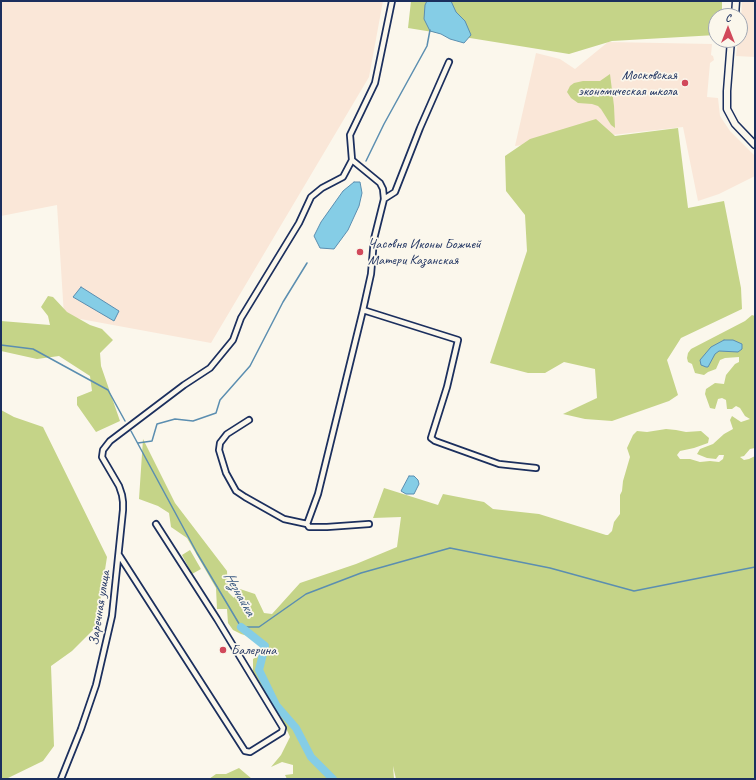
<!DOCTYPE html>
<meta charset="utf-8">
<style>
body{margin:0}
#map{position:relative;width:756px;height:780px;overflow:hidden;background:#fbf7ec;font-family:Caveat,sans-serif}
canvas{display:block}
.frame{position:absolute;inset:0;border:2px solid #1b2f5e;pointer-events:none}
.north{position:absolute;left:708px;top:8px;width:40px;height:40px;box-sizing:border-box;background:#fbf7ec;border:1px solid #a1a7b3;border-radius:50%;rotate:0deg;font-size:11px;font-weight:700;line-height:16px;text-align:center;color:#1b2f5e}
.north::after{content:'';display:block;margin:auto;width:14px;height:18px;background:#d1495b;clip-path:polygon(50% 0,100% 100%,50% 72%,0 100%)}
</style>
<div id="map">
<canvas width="756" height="780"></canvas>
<div class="frame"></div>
<div class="north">С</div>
</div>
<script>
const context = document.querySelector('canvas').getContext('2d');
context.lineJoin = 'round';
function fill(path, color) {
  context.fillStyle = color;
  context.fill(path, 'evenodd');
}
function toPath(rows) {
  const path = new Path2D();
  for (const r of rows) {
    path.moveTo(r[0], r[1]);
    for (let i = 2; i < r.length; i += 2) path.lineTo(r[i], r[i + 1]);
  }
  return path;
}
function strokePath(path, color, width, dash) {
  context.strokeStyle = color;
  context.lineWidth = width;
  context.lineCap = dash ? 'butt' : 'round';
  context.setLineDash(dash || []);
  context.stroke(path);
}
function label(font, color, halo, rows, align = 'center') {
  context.font = font + ' Caveat,sans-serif';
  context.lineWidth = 3.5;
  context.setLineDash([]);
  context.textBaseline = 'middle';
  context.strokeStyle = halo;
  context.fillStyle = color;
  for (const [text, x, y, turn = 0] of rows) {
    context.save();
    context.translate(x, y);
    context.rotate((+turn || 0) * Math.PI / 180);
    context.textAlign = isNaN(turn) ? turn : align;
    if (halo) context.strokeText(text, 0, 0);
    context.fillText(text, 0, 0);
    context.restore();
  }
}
fill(toPath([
 [1,1,383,1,369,77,211,343,64,316,57,205,1,216],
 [742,1,755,1,755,57,736,56,738,40,740,40],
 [608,42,712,44,711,55,713,56,714,60,710,63,707,97,718,98,720,116,730,131,755,156,755,176,719,194,698,201,683,127,515,146,536,53,560,59,575,69]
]), '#fae7d8');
fill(toPath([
 [411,1,722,1,722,16,716,16,716,35,612,41,569,54,408,28],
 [610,74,614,106,615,128,611,125,601,109,598,106,592,104,578,103,571,98,567,92,570,86,574,83,583,81,600,81],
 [596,119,615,136,678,128,688,208,724,201,741,288,742,309,681,338,667,360,678,395,669,401,612,421,585,419,563,414,597,398,595,369,564,362,545,373,528,373,490,363,527,251,525,215,506,191,505,156,530,139],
 [48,296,53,297,67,312,90,325,102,329,113,340,100,353,101,366,120,421,96,432,77,405,77,397,92,391,90,376,59,356,37,359,1,351,1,321,50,325,48,316,41,307],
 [752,315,755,316,755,448,750,449,744,456,740,457,744,460,749,459,755,456,755,779,396,779,393,766,394,779,287,779,285,775,293,774,293,765,282,762,271,767,281,755,290,737,272,697,260,689,253,677,253,659,267,651,251,637,241,634,233,630,228,623,227,609,217,609,216,588,187,538,171,527,169,513,158,506,139,499,143,439,175,503,227,571,228,592,234,598,240,589,255,594,264,613,272,614,300,583,356,564,397,547,401,517,373,518,384,488,438,505,443,494,484,502,493,509,539,514,606,535,608,535,612,531,614,522,620,514,620,495,622,491,623,481,630,457,627,448,633,435,637,431,647,432,666,429,676,430,686,432,701,431,709,438,708,443,694,448,680,451,677,455,680,459,690,459,700,462,710,461,719,462,723,459,724,455,719,455,716,459,707,458,697,454,700,449,713,444,724,434,733,429,730,420,732,416,741,422,750,419,745,416,740,408,736,406,732,409,727,409,726,400,722,398,718,399,715,409,710,408,705,394,706,389,715,383,724,384,726,375,735,364,739,362,739,357,725,358,720,360,716,369,708,372,704,375,695,373,692,364,688,362,687,358,688,353,691,349,745,321],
 [1,410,14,417,43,427,107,557,96,627,72,651,51,666,54,746,43,761,6,779,1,779],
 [190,550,201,569,192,574,182,555],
 [239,768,252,779,209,779,216,774,226,774]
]), '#c5d488');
const water = toPath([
 [427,1,451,1,456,12,465,21,471,35,464,43,450,39,441,34,430,31,424,19,425,5,427,1],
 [354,182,360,182,362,193,359,206,348,230,334,249,320,248,314,236,321,222,343,191,354,182],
 [81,287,119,311,114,321,73,297,81,287],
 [724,340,733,340,742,344,742,349,738,352,719,351,715,354,708,367,706,367,701,365,700,360,711,347,724,340],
 [409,476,414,476,418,480,419,484,414,494,406,494,401,491,409,476]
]);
fill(water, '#85cde6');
strokePath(water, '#5b8eb0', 1);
strokePath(toPath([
 [366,161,384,124,427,46,430,30],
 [1,345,33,349,108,390,125,421],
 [131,431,197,553,241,627,259,627,306,594,361,573,450,548,550,568,634,591,755,567],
 [138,443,152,441,157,424,175,419,193,421,216,413,220,400,250,366,283,302,307,263]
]), '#5b8eb0', 1.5);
strokePath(toPath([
 [241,627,265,646,259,670,276,705,296,728,311,757,333,779]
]), '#85cde6', 8);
const minor = toPath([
 [384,199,395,192,420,128,449,62],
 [363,310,458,340,447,387,431,438,435,441,499,464,536,468],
 [249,420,227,434,220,443,219,450,226,473,236,491,245,497,284,519,307,524,309,527,327,527,369,524],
 [307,524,318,494,363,310,371,274,374,239,384,199,383,189,380,183,352,160],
 [119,555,245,751,250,752,282,732,283,728,217,619,156,524],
 [61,779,81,729,96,685,112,616,123,510,123,502,122,495,119,486,102,457,103,450,110,441,184,385,210,368,233,340,241,318,299,223,311,197,322,188,343,177,352,160,350,135,375,83,392,1]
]);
const secondary = toPath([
 [735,16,736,1],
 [731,40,727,91,727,109,735,124,755,145]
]);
strokePath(minor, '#1b2f5e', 8);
strokePath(secondary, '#1b2f5e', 9);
strokePath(minor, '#fbf7ec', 4.5);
strokePath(secondary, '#fbf7ec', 6);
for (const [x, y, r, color] of [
 [685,83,4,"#d1495b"],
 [360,252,4,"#d1495b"],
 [223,650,4,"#d1495b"]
]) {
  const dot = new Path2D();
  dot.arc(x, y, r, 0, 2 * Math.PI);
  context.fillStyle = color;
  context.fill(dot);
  strokePath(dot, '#fbf7ec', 1.5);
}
label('14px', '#1b2f5e', '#fbf7ec', [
 ["Московская",677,75,"right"],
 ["экономическая школа",677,91,"right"],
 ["Часовня Иконы Божией",368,244],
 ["Матери Казанская",368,260],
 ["Балерина",231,650]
], 'left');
label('14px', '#1b2f5e', '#fbf7ec', [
 ["Заречная улица",100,608,-81]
]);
label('italic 15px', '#365680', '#fbf7ec', [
 ["Незнайка",239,594,60]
]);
</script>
